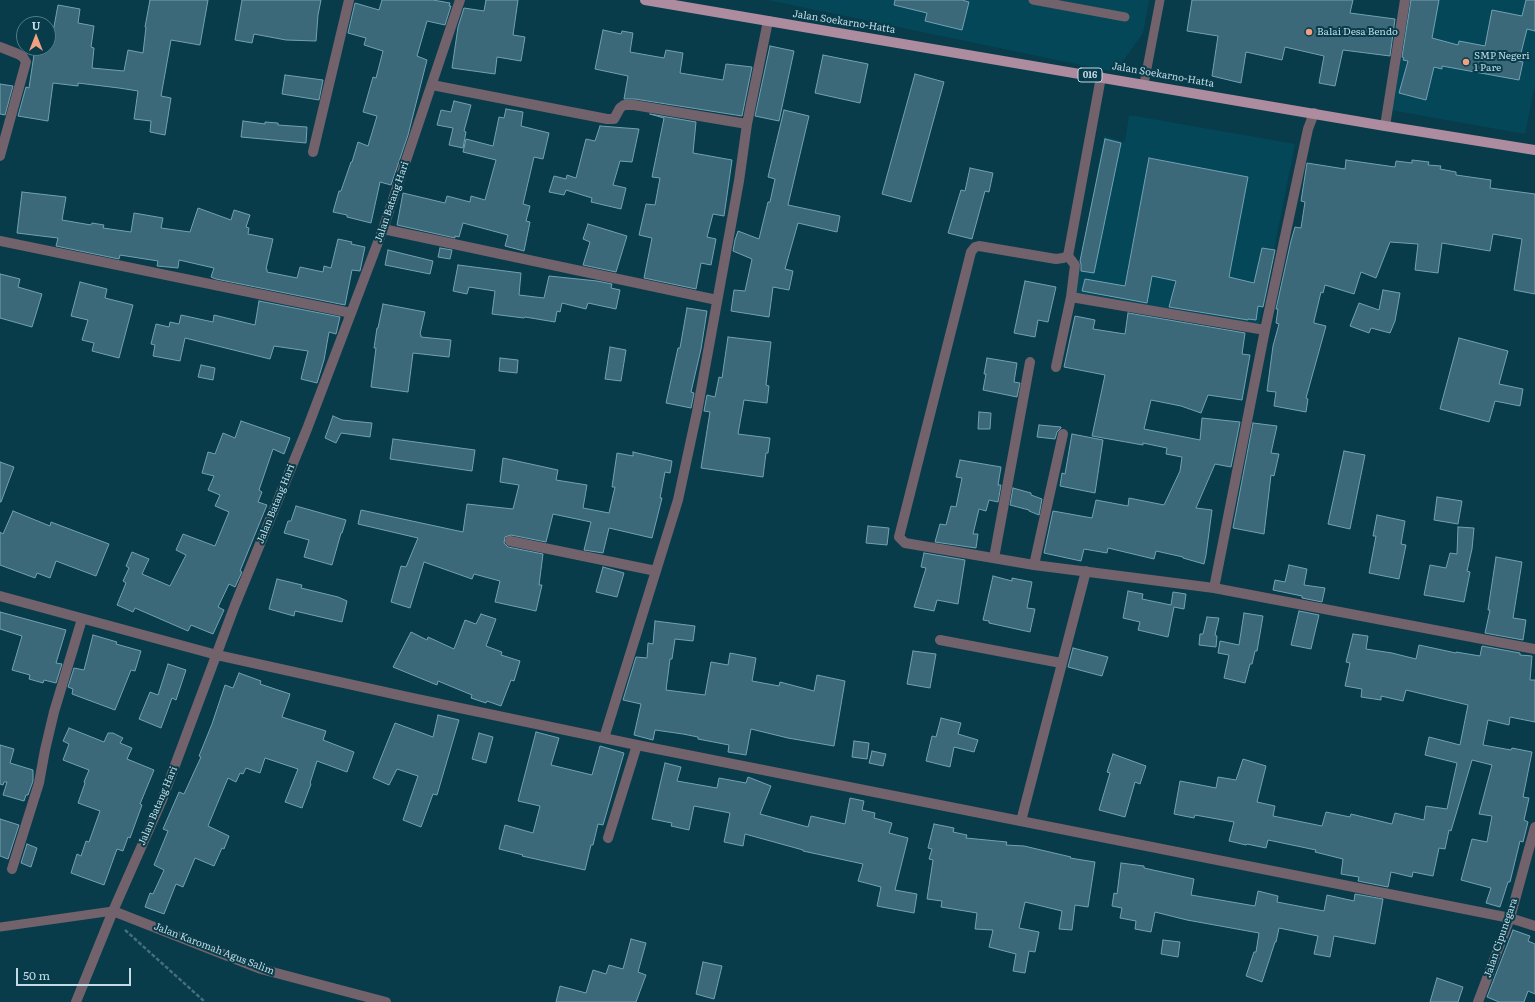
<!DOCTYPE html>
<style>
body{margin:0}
#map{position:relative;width:1535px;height:1002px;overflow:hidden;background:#083c4b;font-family:Literata,serif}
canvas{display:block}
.north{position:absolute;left:16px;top:16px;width:40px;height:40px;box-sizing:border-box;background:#083c4b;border:1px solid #537c88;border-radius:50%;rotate:0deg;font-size:11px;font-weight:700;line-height:16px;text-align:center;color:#c3dbe4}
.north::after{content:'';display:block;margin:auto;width:14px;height:18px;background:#f2a07f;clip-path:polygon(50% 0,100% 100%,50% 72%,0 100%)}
.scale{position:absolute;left:16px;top:968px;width:115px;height:18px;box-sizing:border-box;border:2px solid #c3dbe4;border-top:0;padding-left:5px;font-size:12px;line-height:14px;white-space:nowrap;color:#c3dbe4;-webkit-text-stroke:3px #083c4b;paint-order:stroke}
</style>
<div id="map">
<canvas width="1535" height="1002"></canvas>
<div class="north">U</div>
<div class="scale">50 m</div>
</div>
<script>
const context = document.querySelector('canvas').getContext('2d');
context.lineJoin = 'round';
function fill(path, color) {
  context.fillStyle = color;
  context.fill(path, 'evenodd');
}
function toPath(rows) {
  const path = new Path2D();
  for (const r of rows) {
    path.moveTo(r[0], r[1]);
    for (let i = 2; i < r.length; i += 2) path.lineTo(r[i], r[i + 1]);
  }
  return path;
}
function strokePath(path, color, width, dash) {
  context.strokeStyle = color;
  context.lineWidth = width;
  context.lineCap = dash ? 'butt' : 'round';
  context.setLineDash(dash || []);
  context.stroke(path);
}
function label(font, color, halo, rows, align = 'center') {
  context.font = font + ' Literata,serif';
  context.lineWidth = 4;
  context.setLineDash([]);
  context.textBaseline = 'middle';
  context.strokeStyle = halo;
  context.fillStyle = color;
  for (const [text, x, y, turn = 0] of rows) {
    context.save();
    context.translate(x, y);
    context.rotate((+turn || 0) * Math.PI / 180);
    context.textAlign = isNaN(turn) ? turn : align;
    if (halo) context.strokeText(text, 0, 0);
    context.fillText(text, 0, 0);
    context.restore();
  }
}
fill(toPath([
 [768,0,1149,0,1143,33,1115,72],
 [1407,0,1535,0,1535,85,1525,134,1391,110],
 [1129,115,1295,144,1259,324,1074,293,1104,136,1125,142]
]), '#044759');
const building = toPath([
 [150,0,208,0,200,45,171,40,161,96,171,98,165,135,150,132,151,121,134,119,138,91,119,88,78,83,78,86,53,83,48,121,18,116,26,87,29,88,35,48,50,48,58,5,80,9,78,23,94,26,91,47,94,48,92,68,124,71,128,50,143,53,146,27,145,27,150,0],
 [242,0,321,0,318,15,316,41,286,40,254,34,252,43,235,40,242,0],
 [382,0,433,0,450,3,449,6,451,6,445,25,427,21,417,56,427,60,408,135,391,185,380,182,371,223,347,217,347,215,333,212,339,191,341,191,351,162,352,162,358,142,368,146,377,116,363,112,373,77,376,78,383,51,364,45,366,38,348,33,355,3,379,10,382,0],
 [486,0,518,0,513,35,525,37,521,61,497,57,495,74,452,68,458,27,464,8,484,11,486,0],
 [895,0,962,0,969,2,962,30,925,21,927,13,894,5,895,0],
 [1192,0,1353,0,1350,13,1395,19,1390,56,1343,50,1335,86,1319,83,1324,56,1285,47,1282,60,1246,52,1241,83,1212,76,1218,36,1187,31,1192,0],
 [1411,0,1439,0,1432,38,1458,45,1459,41,1485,46,1492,10,1522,16,1526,0,1535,0,1535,31,1527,29,1519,61,1523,62,1519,80,1442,66,1442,69,1434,67,1426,100,1399,93,1408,61,1403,60,1404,58,1402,57,1411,0],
 [603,30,621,34,622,31,633,33,630,52,664,58,666,50,683,53,680,73,723,80,726,64,752,67,742,116,635,99,624,99,628,76,595,69,603,30],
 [770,46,794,51,779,121,755,116,770,46],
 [823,55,868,64,860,103,815,93,823,55],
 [915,74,944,82,911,202,882,194,915,74],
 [285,75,323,80,319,100,282,94,285,75],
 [0,84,13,86,5,115,0,114,0,84],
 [454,101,471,105,464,131,466,132,463,148,449,145,453,128,437,125,441,110,451,112,454,101],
 [506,109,523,112,521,126,549,133,543,159,534,157,523,204,530,206,526,221,530,222,524,251,505,246,508,235,463,223,459,237,455,236,455,238,397,225,403,193,445,203,447,196,470,202,471,196,485,200,496,160,463,152,466,139,493,146,499,117,504,118,506,109],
 [784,110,809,116,788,205,840,216,837,232,798,223,785,269,793,271,789,290,773,287,769,317,731,311,734,290,745,291,752,259,733,251,735,240,738,231,759,239,768,202,770,202,775,179,768,177,784,110],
 [650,114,696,122,693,153,732,160,724,216,713,214,707,237,716,239,711,265,701,263,696,289,644,278,652,238,639,235,646,204,655,205,660,178,652,177,664,118,650,114],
 [243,121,265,124,265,122,278,123,278,125,307,127,306,143,241,137,243,121],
 [600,126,639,129,632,162,620,161,613,185,626,188,621,209,591,202,592,198,566,190,564,195,549,192,554,176,566,179,567,175,576,178,586,139,595,141,600,126],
 [1105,139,1121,143,1094,273,1081,271,1081,264,1080,261,1105,139],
 [1149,158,1248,177,1229,277,1254,283,1262,248,1275,250,1263,307,1258,306,1256,320,1248,319,1248,320,1169,307,1176,281,1152,276,1147,303,1082,291,1085,279,1125,286,1149,158],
 [1346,160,1395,167,1396,161,1412,163,1412,160,1429,162,1428,165,1441,166,1440,169,1456,172,1456,175,1491,180,1490,188,1535,194,1535,294,1514,290,1522,239,1493,234,1490,251,1442,243,1438,273,1415,270,1418,244,1390,242,1376,278,1361,272,1354,294,1325,285,1323,293,1321,292,1314,321,1314,323,1326,326,1306,398,1308,399,1306,412,1274,406,1276,392,1267,391,1273,346,1279,324,1276,323,1278,309,1276,309,1291,241,1295,227,1301,228,1305,202,1301,201,1307,163,1345,169,1346,160],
 [970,168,993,173,989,192,985,191,972,239,948,233,961,190,965,191,970,168],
 [22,192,66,197,62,220,91,225,92,223,104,225,103,228,131,232,134,213,163,218,161,228,190,232,198,208,231,220,234,210,250,215,246,227,249,228,248,234,273,239,266,269,267,269,267,272,297,278,300,267,323,272,324,266,331,268,338,239,352,242,351,244,365,247,360,271,352,270,345,305,216,279,211,277,214,268,179,260,178,268,157,266,158,261,120,255,119,259,56,246,58,238,17,233,22,192],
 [588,224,627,236,616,272,583,265,590,242,583,239,588,224],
 [440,248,452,250,450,259,438,257,440,248],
 [388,250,433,261,430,274,385,265,388,250],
 [458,265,521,273,519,295,544,298,549,276,597,281,612,284,611,288,620,290,616,309,588,303,586,309,562,303,560,312,557,311,555,322,525,317,524,318,492,314,495,291,469,287,467,294,453,291,458,265],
 [0,274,20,279,18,287,42,294,32,327,0,318,0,274],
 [1025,281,1056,287,1048,322,1038,320,1035,337,1014,333,1025,281],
 [80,282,107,289,105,298,133,305,119,358,92,351,94,343,82,340,88,320,71,316,80,282],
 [1383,290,1400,293,1395,321,1390,333,1371,328,1369,333,1350,326,1359,303,1379,310,1383,290],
 [259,301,340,317,336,334,329,332,324,360,317,383,301,379,308,351,274,346,270,359,185,338,180,361,153,356,155,345,151,344,156,324,169,327,170,322,179,324,181,315,213,322,214,315,255,325,259,301],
 [383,304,425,312,420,334,421,335,421,337,451,340,449,357,413,353,408,392,371,387,376,348,374,348,377,328,378,328,383,304],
 [687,308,707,311,701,349,691,392,694,393,691,408,666,403,678,348,680,348,687,308],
 [1128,313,1245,333,1242,354,1250,355,1242,400,1208,395,1201,413,1181,406,1151,400,1144,429,1200,440,1202,418,1240,422,1231,467,1215,464,1196,508,1212,510,1206,555,1204,564,1183,558,1183,557,1156,551,1154,559,1108,548,1107,553,1084,549,1081,561,1044,553,1053,511,1092,518,1096,500,1128,506,1129,498,1164,505,1180,471,1182,457,1166,454,1167,448,1143,443,1143,445,1092,436,1105,375,1064,367,1075,316,1095,320,1093,329,1125,334,1128,313],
 [728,337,771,342,766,385,769,386,767,403,744,400,738,434,770,438,768,453,766,453,763,477,701,468,710,412,704,411,707,395,715,397,719,377,722,378,728,337],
 [1459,338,1508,351,1499,384,1523,389,1520,406,1495,401,1489,422,1440,409,1459,338],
 [610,347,626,350,621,381,605,379,610,347],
 [500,358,518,360,517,373,499,371,500,358],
 [987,358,1017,363,1014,382,1020,383,1017,397,983,390,986,374,984,374,987,358],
 [201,365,215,368,213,380,198,377,201,365],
 [979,412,991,413,990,429,978,429,979,412],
 [333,416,342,420,372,423,370,437,341,433,336,443,325,438,333,416],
 [241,421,290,438,284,454,273,449,259,490,262,492,258,502,267,505,240,571,242,572,235,587,229,584,218,607,224,610,213,634,191,625,188,631,135,608,133,612,117,605,126,583,123,581,129,568,126,566,132,552,149,559,142,574,170,586,186,555,176,550,183,534,215,546,229,512,215,506,220,495,208,490,214,476,202,473,208,452,215,454,223,433,235,438,241,421],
 [1253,423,1277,426,1271,453,1279,454,1274,476,1271,475,1264,534,1233,528,1253,423],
 [1039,425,1061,427,1061,428,1057,432,1055,439,1037,437,1039,425],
 [1072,434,1103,440,1095,493,1060,486,1062,473,1065,474,1072,434],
 [393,439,475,450,472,471,390,459,393,439],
 [1344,451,1365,455,1350,529,1328,524,1344,451],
 [633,452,672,461,670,473,665,472,660,498,662,498,652,538,609,528,603,553,584,550,591,522,553,514,546,542,511,535,505,537,504,543,508,547,543,554,539,585,542,585,536,611,495,602,500,581,474,574,472,579,424,562,410,608,391,602,401,566,406,567,418,538,358,524,361,510,463,532,467,504,513,509,519,485,500,482,503,458,558,470,556,480,587,485,583,508,609,513,615,487,612,487,617,453,633,456,633,452],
 [960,460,1001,467,998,485,1001,485,998,502,989,500,986,511,979,509,973,534,978,534,976,548,935,542,940,524,946,525,951,506,956,507,962,478,956,477,960,460],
 [0,462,14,467,1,502,0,502,0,462],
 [1013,488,1031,493,1031,495,1042,499,1039,515,1029,511,1029,510,1010,505,1013,488],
 [1437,497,1462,501,1458,524,1434,520,1437,497],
 [296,506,346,520,342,533,341,533,332,565,304,557,309,540,284,533,288,521,291,521,296,506],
 [13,511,50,526,51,522,109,544,96,576,56,561,50,578,37,573,35,578,0,565,0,532,3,534,13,511],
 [1377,515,1405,521,1401,544,1406,545,1399,579,1369,573,1376,536,1373,536,1377,515],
 [868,526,889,528,887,545,866,543,868,526],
 [1458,527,1474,528,1472,549,1467,571,1470,572,1464,602,1424,595,1430,565,1446,568,1450,553,1457,554,1458,527],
 [924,553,965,560,958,604,937,600,934,611,914,607,926,568,921,567,924,553],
 [1496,557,1522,562,1513,618,1526,620,1523,640,1485,633,1490,610,1488,610,1496,557],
 [1289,565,1307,569,1304,585,1325,588,1322,602,1302,598,1302,596,1273,590,1275,580,1285,582,1289,565],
 [603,567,624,573,617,597,596,592,603,567],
 [993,576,1012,581,1012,578,1032,582,1027,608,1035,609,1030,632,989,623,989,621,983,620,993,576],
 [277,579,302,585,301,588,338,597,347,601,342,622,295,611,294,616,269,609,277,579],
 [1128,591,1143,594,1142,599,1171,605,1173,592,1186,594,1184,609,1174,607,1168,637,1138,630,1140,622,1123,618,1128,591],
 [1299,611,1319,615,1311,649,1291,645,1299,611],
 [0,612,66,630,56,663,62,664,56,683,44,680,43,683,29,679,30,675,12,670,22,636,0,629,0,612],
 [1244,613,1263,616,1257,651,1255,651,1252,664,1250,664,1245,683,1224,678,1229,655,1218,653,1220,641,1239,645,1244,613],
 [481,614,496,619,486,646,502,652,501,655,520,661,514,681,511,680,501,706,487,701,486,703,471,698,472,695,438,681,437,685,393,667,411,632,427,640,428,637,454,649,465,620,476,624,481,614],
 [1207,617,1219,618,1215,635,1217,636,1216,647,1199,645,1200,634,1203,634,1207,617],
 [655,621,695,626,693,641,675,639,672,659,670,659,666,690,705,695,711,662,728,665,730,653,756,658,752,681,779,686,780,682,814,691,817,675,845,681,834,746,788,738,751,729,746,755,728,752,729,745,698,739,698,737,683,734,655,730,653,740,634,735,641,704,623,700,636,657,647,658,648,643,653,644,655,621],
 [1353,634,1368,636,1366,649,1392,653,1416,659,1419,645,1456,653,1456,652,1480,656,1482,646,1520,653,1520,655,1532,656,1530,680,1535,680,1535,722,1510,717,1509,725,1488,720,1483,745,1511,750,1512,748,1532,752,1523,797,1529,798,1524,820,1528,822,1523,842,1520,841,1510,882,1508,882,1500,907,1486,903,1491,888,1461,880,1472,839,1487,842,1492,816,1479,814,1492,765,1472,760,1451,831,1449,830,1445,849,1439,848,1433,876,1413,872,1412,877,1391,872,1388,887,1358,881,1359,877,1341,874,1343,859,1315,852,1316,850,1268,840,1266,848,1247,844,1246,845,1229,841,1234,822,1195,815,1194,818,1174,814,1180,781,1216,788,1218,777,1236,780,1243,759,1266,766,1257,802,1275,806,1273,816,1322,826,1326,812,1350,817,1351,814,1392,824,1395,813,1424,820,1426,806,1447,809,1457,763,1425,755,1429,737,1460,745,1468,705,1406,690,1403,701,1381,696,1381,700,1361,697,1362,689,1345,686,1350,663,1346,662,1353,634],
 [93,635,117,642,116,644,141,651,135,671,131,670,115,710,72,694,73,689,68,687,74,668,84,670,93,635],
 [1073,648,1108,657,1102,676,1068,667,1073,648],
 [913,651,936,654,930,688,907,684,913,651],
 [168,664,186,670,176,700,172,698,161,728,139,719,150,692,158,695,168,664],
 [239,673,261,681,260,684,290,694,282,717,326,731,323,740,354,752,347,772,317,761,310,783,311,784,302,808,285,802,298,769,265,758,260,773,246,768,243,774,240,773,236,782,228,778,208,826,229,836,224,849,222,848,214,866,195,858,183,887,176,884,164,914,145,907,150,893,153,894,164,870,154,865,168,831,163,829,179,792,184,794,201,757,199,756,212,724,225,685,233,688,239,673],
 [438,715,459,720,437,795,433,794,421,827,403,820,418,776,397,769,389,785,373,778,395,723,433,737,438,715],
 [941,718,961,723,958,734,978,740,974,752,954,747,950,767,926,761,932,736,936,737,941,718],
 [69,728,104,742,108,733,113,733,123,738,120,743,132,748,127,759,154,770,140,804,142,805,130,838,128,837,123,851,117,849,104,885,71,873,77,854,81,856,86,841,89,842,100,811,78,803,85,783,84,782,89,770,63,760,69,744,63,741,69,728],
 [536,732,559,738,551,765,592,775,600,746,624,753,603,825,598,824,593,845,591,845,585,870,522,856,523,855,499,849,505,825,533,833,540,806,518,801,536,732],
 [479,733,493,737,486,763,472,759,479,733],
 [854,741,869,743,867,759,852,757,854,741],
 [0,745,14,749,10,763,33,770,33,781,28,795,26,795,24,801,3,795,7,782,4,782,3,785,0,784,0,745],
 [872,751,886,754,883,766,869,763,872,751],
 [1113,754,1146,766,1140,784,1135,782,1125,817,1099,810,1110,773,1107,772,1113,754],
 [665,763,681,767,677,781,717,788,719,778,746,783,748,777,771,786,760,814,808,827,811,816,845,824,850,798,864,801,862,810,875,813,874,818,892,823,889,833,908,838,895,890,917,894,914,913,877,906,881,887,858,881,863,864,803,851,803,850,745,834,743,846,724,842,730,813,694,806,689,830,671,826,672,823,652,819,665,763],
 [0,819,19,825,8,859,0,856,0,819],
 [934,824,954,828,953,832,967,835,966,838,1007,842,1006,845,1024,846,1071,857,1070,858,1095,862,1088,907,1075,905,1072,930,1059,929,1062,911,1025,902,1019,928,1039,932,1035,952,1029,951,1025,973,1013,971,1016,954,989,947,993,930,975,929,977,913,941,907,942,901,927,899,933,860,929,859,932,849,928,848,934,824],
 [27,844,37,848,31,867,21,863,27,844],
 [1121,863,1144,866,1144,868,1194,879,1191,895,1255,906,1258,891,1278,896,1277,902,1324,911,1327,895,1354,901,1355,894,1383,899,1375,944,1334,936,1330,957,1314,954,1318,936,1279,928,1276,942,1275,942,1262,982,1246,976,1254,952,1256,952,1259,933,1187,920,1155,912,1151,932,1135,929,1136,921,1120,918,1122,908,1112,906,1114,893,1117,894,1121,863],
 [1513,930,1530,936,1528,941,1535,944,1535,994,1528,991,1524,1002,1499,1002,1487,997,1513,930],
 [631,939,646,943,638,972,646,975,636,1002,556,1002,560,986,586,993,593,970,606,974,609,965,623,969,631,939],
 [1163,940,1180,942,1178,957,1161,954,1163,940],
 [703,962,722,966,714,999,696,994,703,962],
 [1437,978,1463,987,1458,1002,1430,1002,1437,978]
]);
fill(building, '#3b697a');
strokePath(building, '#72a1b3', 1);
strokePath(toPath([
 [125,930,205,1002]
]), '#446f7c', 2.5, [4, 2]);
strokePath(toPath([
 [1033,0,1125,17],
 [1144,84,1160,0],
 [0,927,113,911]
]), '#72626b', 9);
strokePath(toPath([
 [0,47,18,54,23,57,26,62,0,156],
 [1101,77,1068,256,1063,258,1056,259,979,246,975,247,971,252,899,537,905,543,1034,565,1214,588,1535,649],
 [432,85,607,119,614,119,620,108,624,105,634,105,747,124],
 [1385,126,1405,0],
 [313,152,349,0],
 [383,229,717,300],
 [0,241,351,313],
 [1068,256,1075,265,1071,297,1265,330],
 [1056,367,1071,297],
 [510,541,656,571],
 [994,558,1030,362],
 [1034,565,1063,434],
 [1214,588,1265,330,1308,129,1314,113],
 [0,596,217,655,412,698,637,745,1510,918,1535,926],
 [940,640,1061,663],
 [604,738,678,500,697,412,739,181,747,124,768,21],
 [1021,821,1086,571],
 [608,838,637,745],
 [12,869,39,783,45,750,54,712,82,619],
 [113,911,261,969,386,1002],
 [76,1002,113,911,162,800,235,605,307,429,383,229,460,0],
 [1478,1002,1510,918,1535,827]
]), '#72626b', 10);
strokePath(toPath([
 [645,0,1385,126,1535,150]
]), '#ad8c9f', 10);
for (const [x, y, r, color] of [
 [1309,32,4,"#f2a07f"],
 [1466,62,4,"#f2a07f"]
]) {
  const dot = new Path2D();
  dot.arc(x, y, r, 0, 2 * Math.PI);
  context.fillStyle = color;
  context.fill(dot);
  strokePath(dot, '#083c4b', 1.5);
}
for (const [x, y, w] of [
 [1090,75,24]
]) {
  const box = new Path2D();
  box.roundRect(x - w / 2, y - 7, w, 14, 3);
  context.fillStyle = '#083c4b';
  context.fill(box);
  strokePath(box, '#c3dbe4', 1);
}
label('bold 9px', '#c3dbe4', null, [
 ["016",1090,75]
]);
label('10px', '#c3dbe4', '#083c4b', [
 ["Jalan Soekarno-Hatta",844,22,9],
 ["Jalan Soekarno-Hatta",1163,75,10],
 ["Jalan Batang Hari",392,202,-71],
 ["Jalan Batang Hari",276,504,-68],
 ["Jalan Batang Hari",158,806,-67],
 ["Jalan Cipunegara",1501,938,-71],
 ["Jalan Karomah Agus Salim",214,949,21]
]);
label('10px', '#c3dbe4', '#083c4b', [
 ["Balai Desa Bendo",1317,32],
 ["SMP Negeri",1474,56],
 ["1 Pare",1474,68]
], 'left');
</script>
